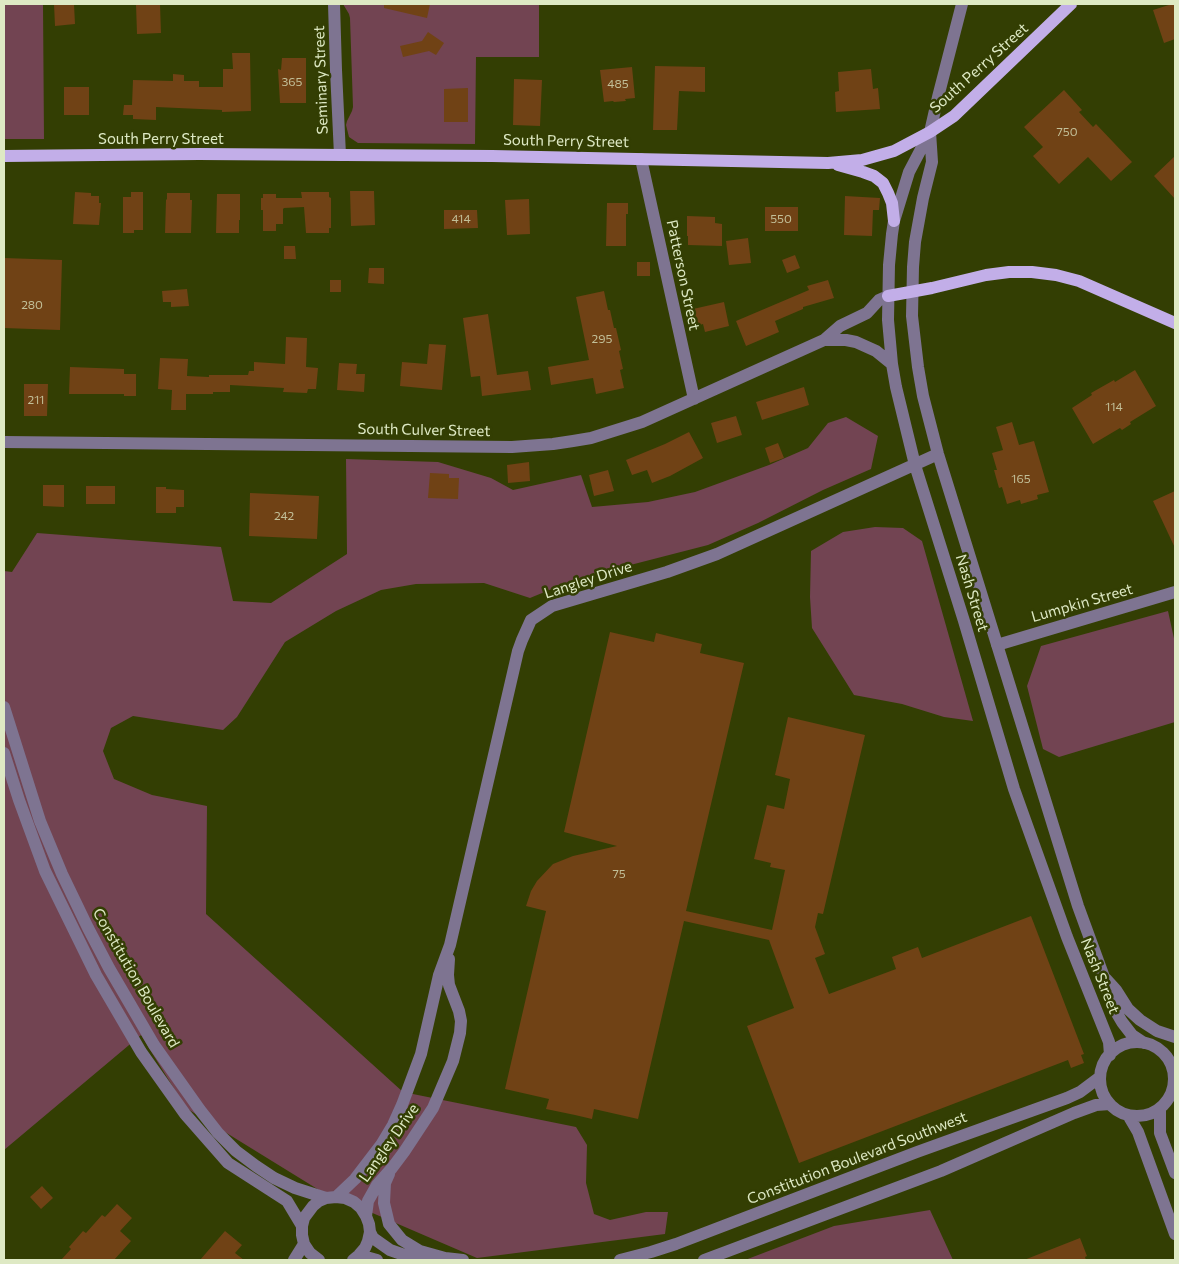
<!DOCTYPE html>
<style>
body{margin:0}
#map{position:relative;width:1179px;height:1264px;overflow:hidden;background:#333e03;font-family:Commissioner,sans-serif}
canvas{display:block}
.frame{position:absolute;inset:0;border:5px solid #dee9c4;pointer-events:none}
</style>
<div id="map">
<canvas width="1179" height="1264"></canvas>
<div class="frame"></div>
</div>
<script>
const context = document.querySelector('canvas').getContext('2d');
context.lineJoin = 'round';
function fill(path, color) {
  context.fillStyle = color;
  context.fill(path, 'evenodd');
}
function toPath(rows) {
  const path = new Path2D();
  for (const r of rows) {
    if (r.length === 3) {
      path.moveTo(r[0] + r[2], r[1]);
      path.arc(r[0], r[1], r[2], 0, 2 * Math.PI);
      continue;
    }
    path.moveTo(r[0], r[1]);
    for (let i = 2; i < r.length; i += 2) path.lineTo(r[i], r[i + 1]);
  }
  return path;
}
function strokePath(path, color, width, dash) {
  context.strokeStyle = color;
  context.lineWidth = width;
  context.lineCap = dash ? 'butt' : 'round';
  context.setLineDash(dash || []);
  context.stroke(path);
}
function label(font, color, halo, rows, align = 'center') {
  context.font = font + ' Commissioner,sans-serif';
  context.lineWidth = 5;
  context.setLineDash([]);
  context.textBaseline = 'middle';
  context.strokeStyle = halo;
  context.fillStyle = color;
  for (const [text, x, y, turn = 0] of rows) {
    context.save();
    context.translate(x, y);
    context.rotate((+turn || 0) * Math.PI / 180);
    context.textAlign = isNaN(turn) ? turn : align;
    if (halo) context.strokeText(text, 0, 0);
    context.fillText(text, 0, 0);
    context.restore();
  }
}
fill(toPath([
 [4,4,43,4,44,139,4,139],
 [343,4,539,4,539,57,476,57,475,144,358,143,349,137,346,125,347,121,352,111,353,107,350,18,349,14],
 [846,417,878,436,871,469,823,490,758,523,708,545,576,579,530,598,484,583,416,584,381,590,336,611,285,642,237,717,223,730,133,716,111,728,103,751,114,779,152,795,207,806,206,914,403,1092,576,1127,587,1145,586,1183,594,1214,610,1220,646,1212,668,1212,665,1234,477,1258,319,1190,186,1108,141,1035,4,1150,4,571,12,572,37,533,221,547,233,601,271,603,347,554,346,459,438,462,491,478,513,490,581,475,592,507,648,502,695,492,769,465,808,448,828,423],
 [875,527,903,528,922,541,973,721,944,717,902,704,854,695,812,628,810,597,811,551,843,532],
 [1168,611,1175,643,1175,722,1059,757,1043,749,1027,686,1041,646],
 [930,1210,953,1260,745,1260,834,1226]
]), '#724452');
fill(toPath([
 [54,4,74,4,75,24,55,26],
 [136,4,160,4,161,33,137,34],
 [384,4,430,4,427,18,384,8],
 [1172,4,1175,4,1175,39,1164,43,1153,10],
 [428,32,444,43,436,55,429,51,403,57,400,46,422,41],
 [232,53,250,53,251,111,222,112,222,110,156,107,156,120,133,119,133,115,123,115,124,105,132,105,133,80,173,81,173,74,184,75,184,81,199,81,199,87,223,87,223,69,233,69],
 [282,58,306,58,306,103,280,103,278,69,281,70],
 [655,66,705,67,705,92,679,91,677,130,653,130],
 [632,67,635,98,625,99,626,101,614,102,613,101,604,102,600,70],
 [871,69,873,89,878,88,880,109,836,112,835,92,839,91,838,72],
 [514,79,542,80,540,126,513,125],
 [64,87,89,87,89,115,64,115],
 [468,88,468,122,444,122,444,89],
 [1064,90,1082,110,1079,112,1093,127,1096,124,1132,162,1111,181,1088,157,1059,184,1033,156,1043,147,1024,127],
 [1175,156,1175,199,1154,176],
 [350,191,374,191,375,225,351,226],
 [75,192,91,193,91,196,99,196,99,203,101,203,99,225,73,224],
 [131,192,143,192,143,230,134,230,134,233,123,233,123,197,131,197],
 [301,192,329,192,329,197,331,198,331,228,329,228,329,233,306,233,304,207,284,208,283,209,283,224,276,224,276,231,263,231,263,210,261,210,261,198,263,198,263,194,276,194,276,198,302,198],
 [167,193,190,193,190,200,192,200,191,233,165,233,166,200,167,199],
 [217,194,240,194,240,220,239,220,239,233,216,233],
 [845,196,880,198,879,210,873,210,872,236,844,235],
 [529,199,530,234,507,235,505,200],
 [607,203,628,203,628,214,626,214,626,246,606,246],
 [765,207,798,207,798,231,765,231],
 [444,210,477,210,478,228,444,229],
 [687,216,715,217,715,223,722,224,722,246,688,245,688,236,687,236],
 [748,238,751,263,729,265,726,241],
 [284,246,295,246,296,259,284,259],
 [795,255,800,268,787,273,782,260],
 [4,258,62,260,60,330,4,328],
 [637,262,650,262,650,276,637,276],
 [369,268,384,268,384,284,368,283],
 [330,280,341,280,341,292,330,292],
 [828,280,834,298,803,307,803,309,775,321,779,332,746,346,736,321,809,290,807,286],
 [187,289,189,306,171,307,171,302,163,302,162,291],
 [604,291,608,310,610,310,614,328,616,328,621,350,619,351,623,369,620,370,624,388,596,394,593,378,551,385,548,367,589,360,576,297],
 [724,302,729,326,705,332,703,324,697,326,693,309],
 [488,314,497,375,528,371,531,390,482,396,480,376,471,377,463,318],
 [286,337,307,338,306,367,318,368,316,389,308,389,307,393,283,392,284,388,230,385,230,392,213,392,213,394,186,394,186,410,171,410,172,390,158,389,160,358,188,359,187,376,209,377,209,375,248,375,249,371,254,371,254,362,285,364],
 [429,344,446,345,442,390,400,386,402,362,427,364],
 [339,363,357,364,356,374,365,374,364,392,337,390],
 [70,367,124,369,124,374,136,374,136,396,124,396,124,394,69,394],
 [1135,370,1156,406,1130,422,1131,424,1122,430,1120,428,1093,444,1072,408,1092,395,1091,393,1114,380,1115,382],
 [24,384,48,384,47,416,24,416],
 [804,387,809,405,762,420,756,402],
 [736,416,742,435,717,443,711,423],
 [1012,422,1019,445,1034,441,1049,492,1037,495,1038,499,1021,504,1020,500,1007,504,1002,487,999,488,994,470,997,470,992,453,1003,450,996,427],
 [689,432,703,458,670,476,652,483,647,470,632,475,626,460,665,444],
 [778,443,784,458,770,463,765,448],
 [529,462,530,481,508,483,507,465],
 [608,470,614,491,594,496,589,475],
 [430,473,449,474,449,478,459,478,458,499,428,498],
 [43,485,64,485,64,507,43,506],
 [86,486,115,486,115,504,86,504],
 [156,487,166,487,166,489,184,490,184,507,176,507,176,513,156,513],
 [1175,491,1175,548,1153,501],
 [250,493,319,496,317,539,249,536],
 [610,632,654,642,656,633,672,637,702,644,700,653,744,663,686,911,772,930,785,870,770,867,771,863,754,859,767,805,784,809,790,779,775,775,788,717,865,735,823,914,818,913,815,927,825,954,815,958,829,994,896,969,892,957,918,947,922,958,1031,916,1084,1054,1081,1055,1084,1063,1071,1068,1068,1060,799,1163,747,1026,794,1008,769,940,684,921,638,1119,594,1109,592,1119,575,1115,546,1109,549,1099,505,1089,546,911,526,906,531,891,537,881,553,864,573,856,617,846,564,832],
 [42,1186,53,1198,41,1209,30,1197],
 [117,1204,132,1218,120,1231,131,1241,114,1260,61,1260,71,1249,69,1247,83,1231,86,1233,102,1215,105,1217],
 [225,1231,242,1245,235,1253,244,1260,200,1260],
 [1080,1238,1087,1256,1085,1257,1086,1260,1024,1260]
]), '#704215');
strokePath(toPath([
 [334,4,336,70,340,155],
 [962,4,938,97,930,132,932,162,923,198,915,242,913,267,912,316,918,367,923,396,938,454,1078,906,1104,977,1107,991,1112,1005,1122,1022,1132,1035,1144,1043],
 [930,132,909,172,894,221,892,234,889,265,888,320,892,364,896,387,915,465,964,621,1014,789,1067,937,1109,1042,1110,1055],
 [641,159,694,399],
 [824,340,846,340,856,342,876,351,892,364],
 [4,442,512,447,553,444,573,441,591,438,642,422,824,340,840,326,867,313,879,300,888,296],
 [997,645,1175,592],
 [4,707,40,821,62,874,88,928,109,968,154,1045,200,1110,218,1133,236,1151,256,1166,274,1178,295,1188,326,1198],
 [4,753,19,800,45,871,96,975,141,1052,185,1114,228,1163,287,1201,302,1226],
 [1106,979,1116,990,1128,1009,1140,1020,1157,1031,1175,1037],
 [1137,1079,37],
 [1160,1108,1160,1133,1175,1173],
 [1128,1115,1138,1132,1175,1234],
 [389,1174,385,1183,384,1203,389,1224,402,1240,420,1251,445,1258,463,1260],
 [336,1197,355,1179,381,1145,393,1125,402,1105,421,1054,439,975,450,945,518,651,522,640,531,620,552,606,667,572,717,554,938,454],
 [366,1216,368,1201,377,1185,392,1168,404,1152,433,1108,453,1061,460,1033,461,1021,459,1011,449,985,448,975,449,959],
 [370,1232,373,1238,390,1250,410,1257,424,1260],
 [359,1255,377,1260],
 [294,1260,304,1244],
 [319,1260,310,1253,304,1244,302,1235,302,1226,304,1218,313,1206,319,1201,326,1198,336,1197,345,1198,354,1202,361,1208,366,1216,369,1224,370,1232,368,1241,365,1248,359,1255,353,1260],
 [620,1260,651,1252,676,1244,917,1152,1067,1098,1080,1092,1100,1077],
 [704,1260,941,1171,1074,1113,1096,1105,1110,1104]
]), '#7e7491', 12);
strokePath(toPath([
 [4,156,199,154,492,156,828,163,862,160,894,151,930,132,954,116,1071,4],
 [838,165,863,172,874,176,883,183,888,193,892,203,894,221],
 [888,296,932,288,986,275,1009,272,1032,272,1056,275,1079,281,1175,323]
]), '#c2aee8', 12);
label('12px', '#c2bf98', null, [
 ["365",292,82],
 ["485",618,84],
 ["750",1067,132],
 ["414",461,219],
 ["550",781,219],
 ["280",32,305],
 ["295",602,339],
 ["211",36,400],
 ["114",1114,407],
 ["165",1021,479],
 ["242",284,516],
 ["75",619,874]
]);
label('15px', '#dee9c4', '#333e03', [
 ["South Perry Street",979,68,-42],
 ["Seminary Street",321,80,-92],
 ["South Perry Street",161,139],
 ["South Perry Street",566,141,1],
 ["Patterson Street",683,275,78],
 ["South Culver Street",424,430,1],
 ["Langley Drive",588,580,-18],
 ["Nash Street",972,593,73],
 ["Lumpkin Street",1082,603,-16],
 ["Nash Street",1100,976,68],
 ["Constitution Boulevard",136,978,60],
 ["Langley Drive",389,1143,-55],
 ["Constitution Boulevard Southwest",857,1158,-21]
]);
</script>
